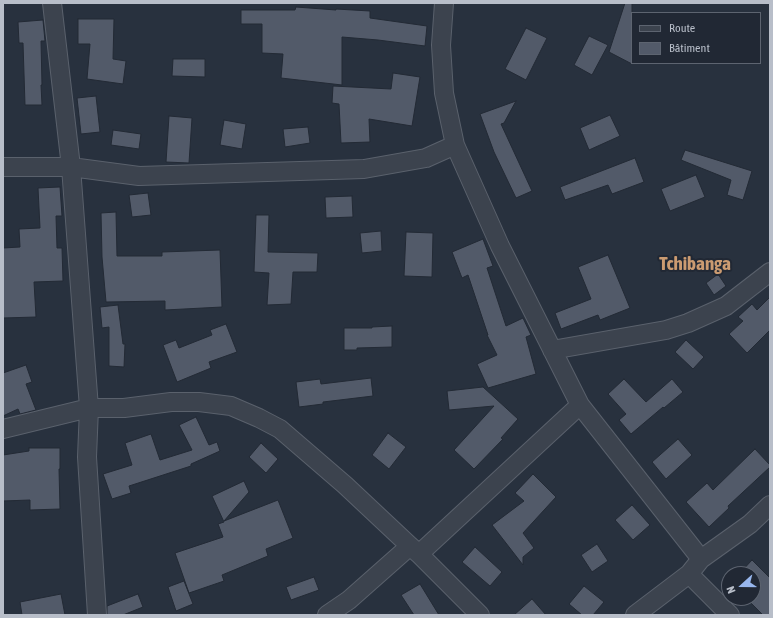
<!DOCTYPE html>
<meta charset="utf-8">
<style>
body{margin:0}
#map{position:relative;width:773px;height:618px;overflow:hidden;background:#28313e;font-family:"Asap Condensed",sans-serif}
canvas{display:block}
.frame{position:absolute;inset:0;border:4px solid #b8bec9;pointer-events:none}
.legend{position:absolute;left:631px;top:12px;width:130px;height:52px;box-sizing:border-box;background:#212834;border:1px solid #5d6470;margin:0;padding:5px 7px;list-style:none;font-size:12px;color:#b8bec9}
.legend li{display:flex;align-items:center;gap:8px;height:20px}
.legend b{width:20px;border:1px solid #5d6470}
.north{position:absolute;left:721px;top:566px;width:40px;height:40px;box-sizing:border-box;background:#212834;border:1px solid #5d6470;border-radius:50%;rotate:249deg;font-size:11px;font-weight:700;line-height:16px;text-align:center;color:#b8bec9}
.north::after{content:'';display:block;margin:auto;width:14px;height:18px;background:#98b7ee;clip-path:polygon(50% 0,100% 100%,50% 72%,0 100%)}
</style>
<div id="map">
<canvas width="773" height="618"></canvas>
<div class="frame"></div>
<ul class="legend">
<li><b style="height:5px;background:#3c434e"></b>Route</li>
<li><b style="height:11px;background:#525a69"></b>Bâtiment</li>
</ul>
<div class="north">N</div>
</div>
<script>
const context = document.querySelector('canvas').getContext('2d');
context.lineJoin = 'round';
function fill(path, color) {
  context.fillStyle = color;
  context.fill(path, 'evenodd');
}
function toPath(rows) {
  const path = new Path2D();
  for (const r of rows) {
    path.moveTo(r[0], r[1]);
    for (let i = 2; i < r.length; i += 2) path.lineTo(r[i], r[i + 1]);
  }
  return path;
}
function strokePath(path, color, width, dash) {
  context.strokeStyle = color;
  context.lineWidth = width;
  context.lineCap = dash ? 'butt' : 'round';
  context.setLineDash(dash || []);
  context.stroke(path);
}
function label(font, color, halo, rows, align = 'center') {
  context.font = font + ' "Asap Condensed",sans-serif';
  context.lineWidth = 4;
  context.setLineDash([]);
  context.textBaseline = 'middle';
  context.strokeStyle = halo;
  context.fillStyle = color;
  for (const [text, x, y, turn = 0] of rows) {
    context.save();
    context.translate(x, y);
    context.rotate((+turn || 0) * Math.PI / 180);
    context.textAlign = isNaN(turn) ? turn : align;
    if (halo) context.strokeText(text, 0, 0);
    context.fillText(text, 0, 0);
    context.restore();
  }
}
const building = toPath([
 [625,3,632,3,632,64,609,52,625,3],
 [296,7,336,10,336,9,370,11,370,18,427,26,425,46,378,40,342,37,342,85,281,78,283,54,262,53,262,24,241,24,241,10,295,10,296,7],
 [78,19,114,19,113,59,126,61,123,84,87,79,90,44,78,44,78,19],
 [43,20,45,41,41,41,42,85,41,85,42,105,25,105,23,43,19,43,18,22,43,20],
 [526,28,547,38,526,80,505,69,526,28],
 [589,36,608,45,592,75,574,65,589,36],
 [173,59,205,59,205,77,172,76,173,59],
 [393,73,420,77,412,126,369,119,370,142,341,143,339,104,332,103,333,86,391,89,393,73],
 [96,96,100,132,81,134,77,98,96,96],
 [516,101,504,123,501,124,532,191,516,198,494,152,480,114,516,101],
 [610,115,620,136,589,150,580,128,610,115],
 [169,116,192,118,189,163,166,162,169,116],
 [224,120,246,124,242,149,220,145,224,120],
 [308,127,310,143,285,147,283,129,308,127],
 [113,130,141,134,139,149,111,145,113,130],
 [685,150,752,171,743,200,727,195,731,180,681,160,685,150],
 [635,158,644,182,612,194,608,185,565,200,560,187,635,158],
 [696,175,705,197,670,211,661,189,696,175],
 [60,187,62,216,56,216,57,248,62,248,63,281,34,282,36,317,3,318,3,248,20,247,19,229,40,228,38,188,60,187],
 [148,193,151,215,132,217,129,195,148,193],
 [352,196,353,217,326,218,325,197,352,196],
 [116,212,117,256,162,256,162,252,220,250,222,307,165,310,165,301,106,302,102,257,101,213,116,212],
 [256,215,269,215,268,252,318,253,317,272,293,272,291,304,267,305,269,273,254,272,256,215],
 [381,231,382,251,362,253,360,233,381,231],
 [406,232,433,233,432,277,404,276,406,232],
 [483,239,493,266,487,268,506,326,523,318,531,335,526,337,536,374,488,388,477,364,497,355,487,335,488,335,468,275,462,278,452,252,483,239],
 [608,255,630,308,600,320,598,315,561,329,555,313,591,299,578,267,608,255],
 [718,274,726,286,714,295,706,283,718,274],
 [770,297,770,330,747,353,729,334,743,321,738,317,752,304,757,310,770,297],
 [118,305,123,344,125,344,124,367,109,366,109,327,102,328,100,307,118,305],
 [226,324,237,352,209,362,211,368,177,382,163,345,176,340,179,348,212,335,210,330,226,324],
 [392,326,392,347,357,348,357,350,344,350,344,328,372,328,372,327,392,326],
 [686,340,704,357,693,369,675,352,686,340],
 [26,365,32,382,26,384,36,410,20,414,18,409,3,416,3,373,26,365],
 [371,378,373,396,323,402,323,404,299,407,296,382,320,379,321,384,371,378],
 [624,379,646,402,672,379,683,392,664,408,663,407,631,434,619,420,626,414,608,394,624,379],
 [483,387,518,419,501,438,503,439,474,469,454,450,494,406,449,410,447,391,483,387],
 [196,417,209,445,217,442,220,451,191,464,191,466,129,486,131,493,112,499,103,474,132,465,125,443,151,434,160,460,192,450,179,425,196,417],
 [388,433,406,447,389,469,372,455,388,433],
 [678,439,692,455,666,479,652,462,678,439],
 [261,443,278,459,266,473,249,457,261,443],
 [29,448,60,448,60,469,59,469,60,509,30,510,30,500,3,501,3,455,29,451,29,448],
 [755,449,770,465,770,467,728,506,729,508,709,527,686,502,707,483,713,490,755,449],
 [533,474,556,497,523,533,534,548,523,557,523,565,492,525,524,501,515,493,533,474],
 [244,481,249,492,224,521,278,500,293,538,266,549,268,556,222,575,224,581,189,593,175,553,223,537,218,524,224,522,212,496,244,481],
 [632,505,650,525,633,540,615,520,632,505],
 [597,544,608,561,592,572,581,555,597,544],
 [475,547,502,572,490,586,462,562,475,547],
 [752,560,770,578,770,615,763,615,746,598,753,598,753,574,739,574,752,560],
 [314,577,319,590,291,600,286,587,314,577],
 [184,581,193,604,176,611,168,587,184,581],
 [420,584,439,615,414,615,401,595,420,584],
 [584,586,604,602,593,615,582,615,569,604,584,586],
 [61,594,65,615,22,615,20,602,61,594],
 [138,594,143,607,123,615,107,615,107,606,138,594],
 [532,599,546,615,514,615,532,599]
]);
fill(building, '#525a69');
strokePath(building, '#232a35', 1);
const minor = toPath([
 [444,3,441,45,444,93,455,145,500,246,580,405,701,559],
 [3,167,71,167,139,176,364,169,426,158,455,145],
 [552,350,666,330,688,323,726,306,770,272],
 [3,429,89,408,71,167,52,3],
 [419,554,480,615],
 [689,574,730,615],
 [97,615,87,457,89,408,124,408,171,402,199,402,231,406,259,418,280,429,345,485,410,546,419,554,580,405],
 [327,615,349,600,410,546],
 [635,615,689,574,701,559,750,524,770,505]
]);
strokePath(minor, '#5a616c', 20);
strokePath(minor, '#3c434e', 18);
label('bold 19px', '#cb9b71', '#212834', [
 ["Tchibanga",695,264]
]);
</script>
